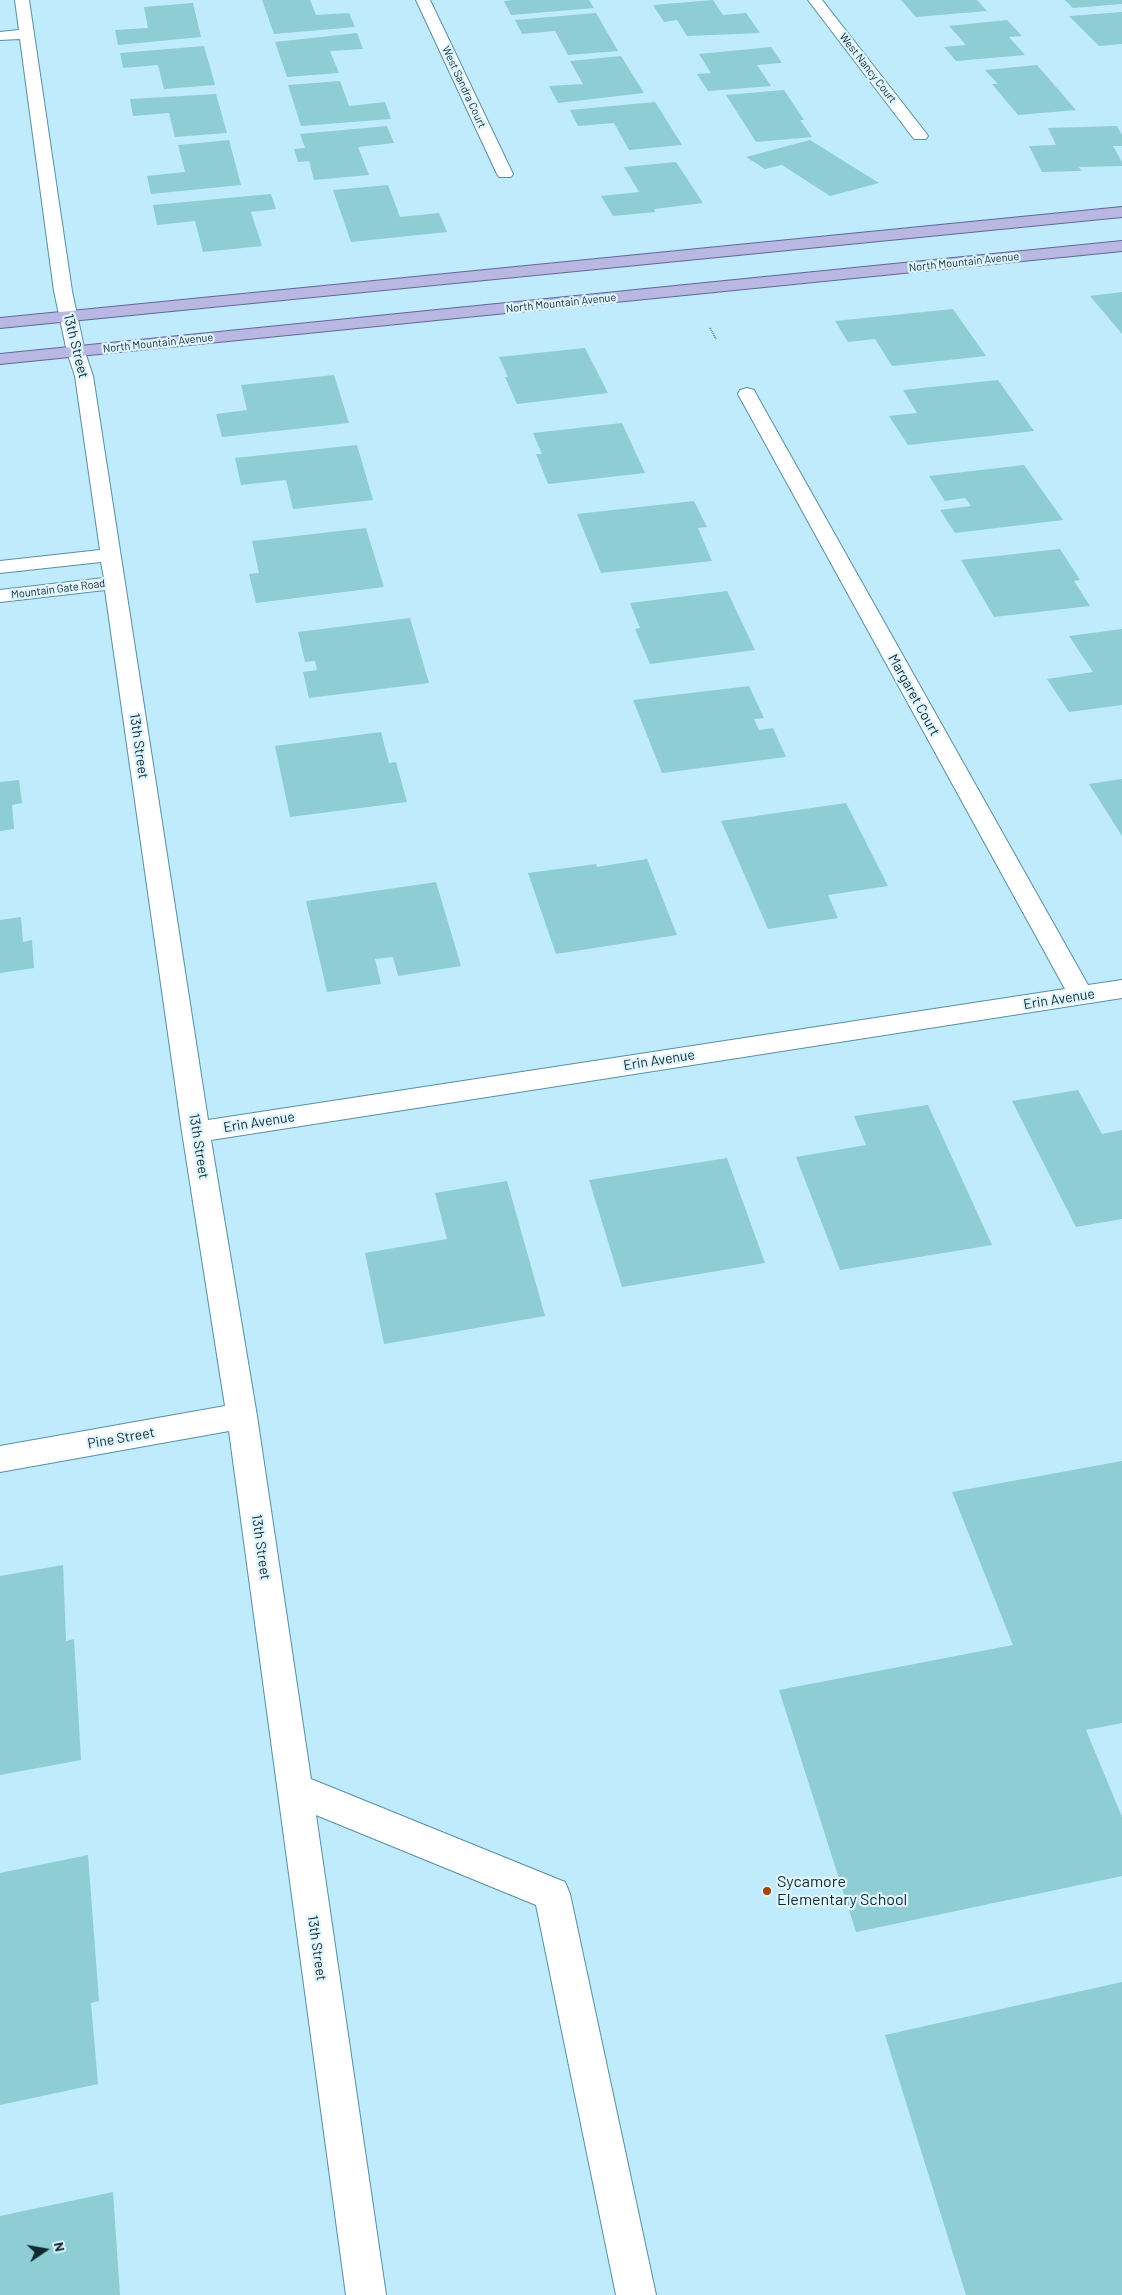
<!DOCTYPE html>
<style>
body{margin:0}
#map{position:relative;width:1122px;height:2295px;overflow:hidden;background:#bfebfd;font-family:Barlow,sans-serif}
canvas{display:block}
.north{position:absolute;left:20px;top:2225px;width:50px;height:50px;-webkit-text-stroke:4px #dff5fd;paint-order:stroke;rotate:78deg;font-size:14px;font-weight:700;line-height:20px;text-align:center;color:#132931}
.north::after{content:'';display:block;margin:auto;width:18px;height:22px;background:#132931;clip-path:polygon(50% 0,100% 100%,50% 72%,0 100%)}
</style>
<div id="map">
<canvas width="1122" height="2295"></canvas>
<div class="north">N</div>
</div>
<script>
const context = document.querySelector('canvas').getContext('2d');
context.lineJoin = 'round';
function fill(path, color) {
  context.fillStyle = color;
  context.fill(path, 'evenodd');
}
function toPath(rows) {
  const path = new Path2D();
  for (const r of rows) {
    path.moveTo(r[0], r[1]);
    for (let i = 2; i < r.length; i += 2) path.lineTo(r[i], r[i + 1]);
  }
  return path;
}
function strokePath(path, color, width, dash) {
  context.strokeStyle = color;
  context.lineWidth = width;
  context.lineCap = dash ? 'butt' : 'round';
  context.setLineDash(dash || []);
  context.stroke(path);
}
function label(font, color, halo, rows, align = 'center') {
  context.font = font + ' Barlow,sans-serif';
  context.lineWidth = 4.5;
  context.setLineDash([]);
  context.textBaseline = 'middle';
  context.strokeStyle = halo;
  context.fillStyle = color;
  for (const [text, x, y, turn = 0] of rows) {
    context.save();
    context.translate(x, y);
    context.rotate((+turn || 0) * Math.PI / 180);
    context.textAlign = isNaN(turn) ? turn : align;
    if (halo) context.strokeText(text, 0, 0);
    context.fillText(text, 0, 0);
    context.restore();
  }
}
fill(toPath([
 [262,0,310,0,316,15,349,13,355,27,274,34],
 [513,0,589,0,594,8,511,15,504,1],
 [713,0,723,15,746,13,760,33,687,36,677,20,664,22,653,5],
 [901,0,977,0,987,11,916,17],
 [1065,0,1122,0,1122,4,1073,8],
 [193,3,201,37,118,45,115,30,148,28,144,7],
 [1122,12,1122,44,1099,46,1069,16],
 [596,13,618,51,568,55,555,31,522,34,515,20],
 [1007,20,1022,36,1009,37,1025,55,956,61,944,47,966,45,949,26],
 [357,33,363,49,330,51,339,73,287,77,275,42],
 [204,46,215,85,164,89,158,65,123,68,120,53],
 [771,47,782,63,757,65,771,86,708,91,697,74,711,73,699,54],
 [621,56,644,93,558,103,549,86,583,84,570,61],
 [1037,65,1076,110,1018,115,992,84,998,84,985,70],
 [340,81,349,106,385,102,391,119,301,126,288,85],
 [784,90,804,120,800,120,812,137,756,142,726,95],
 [216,94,227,133,175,137,169,113,133,116,130,99],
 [655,102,682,145,629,150,614,123,578,126,570,110],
 [387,126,394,143,358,147,369,175,314,180,309,161,298,162,294,149,305,148,300,134],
 [1117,126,1122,135,1122,146,1113,146,1122,162,1122,166,1079,167,1081,171,1042,172,1029,146,1056,145,1048,128],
 [229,140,241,185,151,194,147,176,185,172,178,145],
 [810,140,879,183,830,196,782,165,765,169,746,157],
 [676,162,703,203,654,209,655,212,613,216,601,196,639,192,624,167],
 [388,185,400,217,439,213,447,232,351,242,333,190],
 [271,194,276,209,251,212,262,246,203,252,195,221,157,225,153,205],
 [1122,292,1122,334,1090,296],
 [953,309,986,356,892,366,875,339,848,342,835,321],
 [585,348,608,393,517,404,505,377,508,377,499,357],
 [334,375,349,423,222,437,216,414,247,410,241,385],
 [998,380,1034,431,908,445,889,416,917,413,903,390],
 [622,423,645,473,548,484,536,454,542,454,533,433],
 [357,445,373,500,293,509,286,480,241,485,235,458],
 [1024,465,1063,520,955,533,940,510,971,506,965,498,945,501,929,476],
 [694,501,707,527,698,528,712,561,601,573,577,514],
 [366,528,384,587,256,603,249,574,259,573,252,541],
 [1060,549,1080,580,1074,581,1090,606,994,617,961,560],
 [727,591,755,650,650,664,635,629,640,628,630,603],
 [410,618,429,683,309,698,303,672,317,670,315,661,305,662,298,632],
 [1122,629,1122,705,1069,712,1047,679,1093,672,1069,636],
 [749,686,764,718,754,719,759,730,773,728,786,757,662,773,633,700],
 [381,732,389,763,396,762,407,802,290,817,275,746],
 [1122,779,1122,836,1089,784],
 [19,780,22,803,12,805,14,829,0,831,0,782],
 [846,803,888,886,828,895,838,918,768,929,721,821],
 [647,859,677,935,556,954,528,873,596,864,597,867],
 [436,882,461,966,398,976,393,957,375,959,381,984,327,992,306,901],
 [21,917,23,942,32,940,34,968,0,973,0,920],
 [1078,1090,1102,1134,1122,1130,1122,1219,1076,1227,1012,1101],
 [928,1105,992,1245,840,1270,796,1157,866,1145,854,1116],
 [727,1158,765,1263,622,1287,589,1180],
 [507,1181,545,1316,384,1344,365,1253,447,1239,435,1193],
 [1122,1461,1122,1723,1086,1730,1122,1817,1122,1876,856,1932,779,1690,1013,1645,952,1492],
 [63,1565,66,1641,74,1639,81,1760,0,1775,0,1576],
 [88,1855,99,2001,91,2003,98,2084,0,2105,0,1873],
 [1122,1982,1122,2295,966,2295,885,2035],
 [113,2192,120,2295,0,2295,0,2216]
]), '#8ecdd4');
const minor = toPath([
 [15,0,29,0,72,291,85,352,93,376,208,1120,1065,989,738,394,740,390,747,388,754,390,756,394,1088,985,1122,980,1122,998,211,1140,257,1416,311,1779,565,1882,570,1894,656,2295,616,2295,536,1905,316,1815,386,2295,346,2295,229,1431,0,1472,0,1446,225,1406,182,1132,105,590,0,602,0,590,104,578,101,562,0,573,0,561,100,550,75,376,67,352,54,291,20,39,0,40,0,32,19,30,15,0],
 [416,0,430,0,513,174,511,177,499,177,497,174,416,0],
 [808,0,822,0,926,133,928,136,926,139,914,139,808,0]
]);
const major = toPath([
 [1122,207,1122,217,0,328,0,318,1122,207],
 [1122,241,1122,251,0,364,0,354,1122,241]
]);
strokePath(minor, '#598fa3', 2);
strokePath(major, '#606799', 2);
strokePath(toPath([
 [710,328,716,339]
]), '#698a98', 2, [1, 1]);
fill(minor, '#fff');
fill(major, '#b9b8e3');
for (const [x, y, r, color] of [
 [767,1891,5,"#a64307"]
]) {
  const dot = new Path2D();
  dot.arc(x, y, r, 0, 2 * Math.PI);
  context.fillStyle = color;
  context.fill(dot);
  strokePath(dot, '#dff5fd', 2);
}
label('11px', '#132931', '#dff5fd', [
 ["West Nancy Court",868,68,52],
 ["West Sandra Court",464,87,65],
 ["North Mountain Avenue",964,262,-6],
 ["North Mountain Avenue",561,303,-6],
 ["North Mountain Avenue",158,343,-6],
 ["Mountain Gate Road",58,589,-7]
]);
label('14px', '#132931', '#dff5fd', [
 ["13th Street",76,346,76],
 ["Margaret Court",914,695,61],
 ["13th Street",139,746,82],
 ["Erin Avenue",1059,999,-9],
 ["Erin Avenue",659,1060,-9],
 ["Erin Avenue",259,1122,-9],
 ["13th Street",199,1146,81],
 ["Pine Street",121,1438,-10],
 ["13th Street",261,1547,82],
 ["13th Street",317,1948,82]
]);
label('16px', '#132931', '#dff5fd', [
 ["Sycamore",777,1882],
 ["Elementary School",777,1900]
], 'left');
</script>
